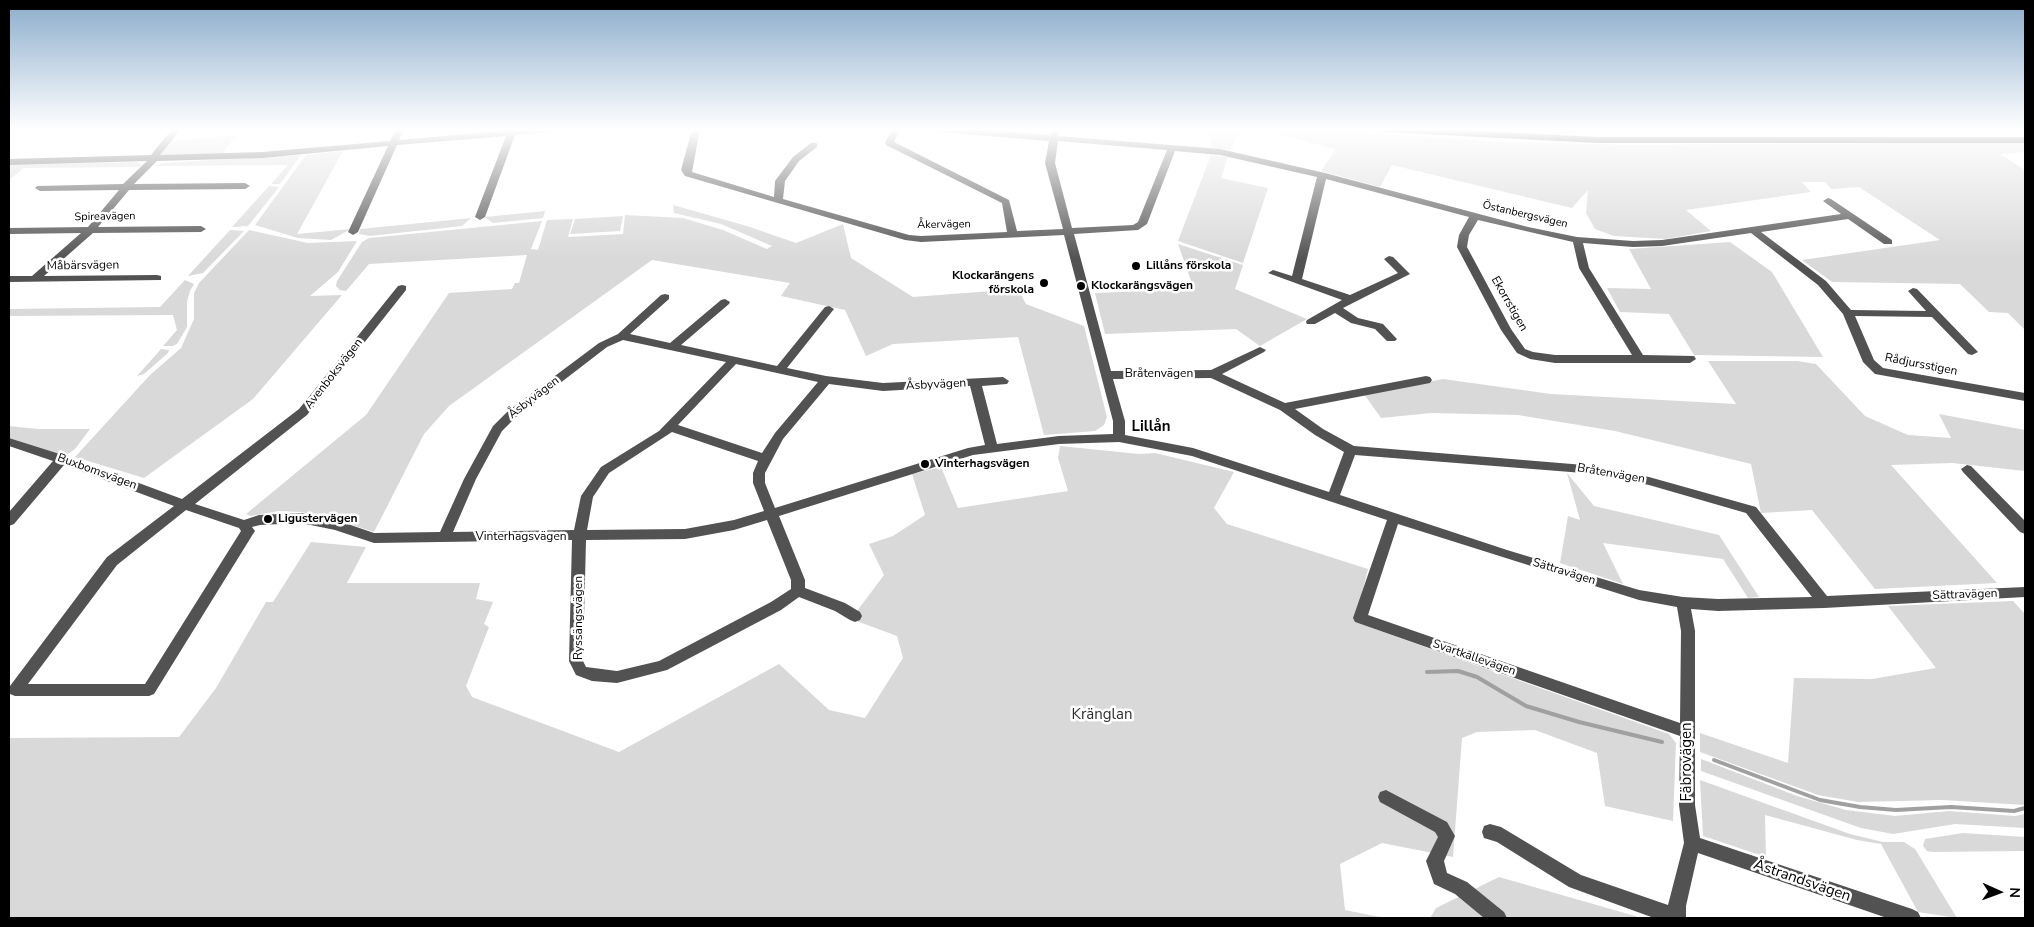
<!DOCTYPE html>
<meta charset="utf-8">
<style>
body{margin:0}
#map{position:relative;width:2034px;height:927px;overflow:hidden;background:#fff;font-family:"Nunito Sans",sans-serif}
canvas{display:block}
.frame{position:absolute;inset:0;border:10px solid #000;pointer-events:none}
.north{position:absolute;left:1974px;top:867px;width:50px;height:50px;-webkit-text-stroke:4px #fff;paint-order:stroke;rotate:92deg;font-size:14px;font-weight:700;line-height:20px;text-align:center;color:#000}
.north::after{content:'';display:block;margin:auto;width:18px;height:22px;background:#000;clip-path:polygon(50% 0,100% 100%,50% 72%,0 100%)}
</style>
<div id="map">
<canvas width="2034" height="927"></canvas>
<div class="frame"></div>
<div class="north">N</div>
</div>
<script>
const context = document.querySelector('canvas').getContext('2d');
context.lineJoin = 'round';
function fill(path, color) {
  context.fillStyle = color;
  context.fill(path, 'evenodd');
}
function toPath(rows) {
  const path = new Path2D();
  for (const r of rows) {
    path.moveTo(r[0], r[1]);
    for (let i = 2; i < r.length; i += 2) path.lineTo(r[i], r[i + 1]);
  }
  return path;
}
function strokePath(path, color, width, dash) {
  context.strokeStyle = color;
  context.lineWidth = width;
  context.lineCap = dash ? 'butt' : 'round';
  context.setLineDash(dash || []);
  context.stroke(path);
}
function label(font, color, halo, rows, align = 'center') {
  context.font = font + ' "Nunito Sans",sans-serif';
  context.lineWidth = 5;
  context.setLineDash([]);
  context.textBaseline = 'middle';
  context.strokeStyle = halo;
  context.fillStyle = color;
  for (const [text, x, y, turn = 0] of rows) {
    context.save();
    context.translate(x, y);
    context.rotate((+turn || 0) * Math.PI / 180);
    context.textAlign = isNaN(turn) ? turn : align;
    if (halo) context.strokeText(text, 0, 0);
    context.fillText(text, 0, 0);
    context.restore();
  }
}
fill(toPath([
 [1209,129,1248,129,1237,135,1231,150,1212,148],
 [1255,129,1313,129,1502,142,1629,145,2025,142,2025,152,2000,154,2025,170,2025,330,2008,313,1989,312,1960,284,1832,282,1802,260,1940,240,1859,187,1831,189,1825,182,1802,182,1811,192,1686,210,1711,231,1666,239,1614,236,1595,229,1586,213,1588,190,1572,208,1392,165,1380,187,1321,171,1336,149],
 [1890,129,2025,129,2025,132,1894,132],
 [236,135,223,153,157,156,170,141],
 [343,151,297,234,351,229,331,240,298,238,255,225,306,155],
 [301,155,280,184,271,184,288,165,154,166,163,163],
 [1211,155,1228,157,1221,178,1268,188,1243,263,1178,241],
 [137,162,141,164,140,167,24,168,9,180,9,165],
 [269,186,279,187,248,226,232,227],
 [673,205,747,226,796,243,843,224,851,258,913,297,1018,289,1026,304,1084,326,1107,417,1104,425,1095,431,1044,435,1018,337,893,344,866,356,845,310,781,296,790,283,652,260,449,406,424,434,374,532,340,521,301,512,279,511,251,516,246,514,366,415,449,293,512,289,515,283,519,283,527,255,369,264,346,291,340,290,336,286,337,281,362,242,369,238,542,221,531,249,538,250,547,220,573,219,568,237,623,234,625,215,683,218,723,230,767,249,772,246,721,224,674,213],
 [545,211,543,218,493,223,485,217],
 [623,216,620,231,570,234,575,219],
 [471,218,462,226,370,236,359,234,360,229],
 [230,230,244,231,203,273,188,276],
 [249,230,308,243,357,241,338,272,310,296,342,295,253,399,144,478,75,457,150,375,181,348,194,319,194,293,199,283],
 [1730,242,1772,272,1823,357,1694,355,1669,314,1620,312,1607,288,1651,289,1629,249],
 [1178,244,1243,265,1235,289,1307,319,1260,346,1236,329,1105,334,1095,293,1194,289],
 [185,280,194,284,190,291,187,302,187,327,177,344,173,346,163,346,177,330,173,315,9,316,9,309,160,307],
 [161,349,169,350,168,353,144,374,137,376],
 [1708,361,1797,361,1816,364,1865,416,1908,435,1951,438,1939,414,2025,430,2025,471,1952,463,1891,465,1997,583,1875,589,1812,510,1761,513,1751,464,1615,431,1518,415,1431,413,1381,418,1364,394,1443,379,1551,394,1736,404],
 [9,426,38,429,90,429,75,449,65,456,9,438],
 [1060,446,1139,454,1155,453,1234,472,1214,508,1227,524,1368,569,1355,622,1669,734,1676,743,1673,821,1605,806,1597,753,1535,730,1477,732,1462,738,1453,857,1382,843,1340,864,1345,910,1385,918,9,918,9,738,179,737,216,688,266,602,273,602,311,542,366,547,347,583,480,583,476,599,493,602,484,624,489,627,466,686,472,697,619,752,779,664,829,710,865,718,903,658,897,636,851,619,884,575,869,544,893,536,925,515,912,474,941,467,958,508,1068,491,1058,458],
 [1567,473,1594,506,1719,535,1759,597,1748,598,1723,559,1603,543,1623,584,1560,563,1568,516,1580,520],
 [2013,601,2025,614,2025,805,1942,800,1858,802,1818,795,1700,752,1700,733,1788,763,1794,678,1872,679,1936,668,1888,606],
 [1701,759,1797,796,1846,810,1895,816,1949,811,2015,816,2025,814,2025,828,1955,824,1893,834,1861,828,1701,771],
 [1700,780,1850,834,1883,842,1904,842,1915,849,1957,918,1918,912,1881,844,1857,840,1765,815,1766,857,1703,836],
 [1963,833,2025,837,2025,851,1932,852,1927,851,1923,846,1925,839],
 [1499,877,1642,918,1430,918,1436,908]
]), '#d9d9d9');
strokePath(toPath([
 [1427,672,1458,671,1477,677,1526,706,1579,722,1662,742],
 [1714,760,1820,800,1860,807,1896,810,1951,807,2014,811,2025,808]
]), '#a0a0a0', 4);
fill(toPath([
 [172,129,181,129,160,155,262,152,390,141,396,129,404,129,399,140,522,129,553,129,549,132,515,135,485,217,480,220,475,217,506,136,397,145,358,232,353,235,348,232,388,146,262,158,157,161,134,184,245,183,250,186,245,189,129,190,98,227,201,226,206,229,201,232,93,233,44,276,157,275,161,276,161,280,9,282,9,276,32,276,81,233,9,234,9,228,88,227,119,190,40,191,35,188,37,186,123,184,147,161,9,165,9,159,151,155,172,129],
 [692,129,700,129,692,172,774,197,775,181,793,157,811,143,817,143,817,147,799,161,785,181,783,199,909,235,921,236,1007,232,1002,203,886,145,885,143,892,129,900,129,894,142,1009,200,1017,231,1063,229,1045,163,1049,141,939,132,935,129,969,129,1050,135,1051,129,1059,129,1058,136,1220,149,1325,173,1528,227,1577,237,1633,241,1662,240,1841,214,1823,201,1828,198,1831,199,1892,240,1892,244,1884,244,1848,219,1761,232,1826,281,1851,310,1926,311,1908,291,1913,288,1917,289,1978,352,1972,355,1968,354,1932,317,1855,316,1874,360,1883,368,2025,393,2025,401,1875,374,1863,362,1843,314,1818,285,1751,233,1662,246,1633,247,1583,243,1589,268,1643,355,1694,356,1696,359,1690,363,1555,363,1530,359,1517,353,1501,330,1457,247,1459,235,1469,217,1326,179,1302,279,1350,295,1398,273,1384,259,1389,256,1393,257,1410,274,1343,308,1358,318,1383,324,1395,337,1397,339,1395,341,1387,341,1375,329,1351,323,1335,313,1315,324,1307,324,1306,322,1307,320,1342,300,1268,273,1273,270,1292,276,1317,177,1220,155,1175,151,1147,224,1138,230,1074,234,1111,371,1211,370,1260,347,1266,350,1264,352,1222,374,1285,403,1426,376,1430,377,1432,380,1430,383,1295,409,1323,429,1354,446,1596,466,1649,477,1756,507,1827,596,2025,587,2025,597,1824,608,1718,611,1691,609,1695,631,1695,805,1700,838,1912,909,1918,912,1921,918,1887,918,1698,853,1686,906,1686,918,1654,918,1569,887,1497,842,1484,838,1482,832,1484,826,1490,824,1501,827,1581,875,1668,905,1684,843,1679,805,1680,736,1355,622,1353,618,1387,520,1192,456,1119,442,1059,444,973,455,779,516,805,580,805,588,845,603,860,612,862,616,860,620,855,622,850,620,835,611,799,597,781,610,667,670,617,683,592,681,576,675,569,661,572,540,374,543,335,530,301,523,260,525,252,527,255,531,253,534,154,694,149,696,15,696,10,694,10,686,107,557,174,506,64,465,14,524,9,526,9,512,53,461,9,446,9,438,66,456,182,499,299,409,398,286,402,285,406,286,406,290,307,415,195,504,244,520,259,515,301,513,336,520,374,533,440,532,464,479,493,426,508,411,599,343,618,334,661,295,665,294,669,295,669,299,630,334,670,343,721,300,725,299,730,302,729,304,681,345,777,366,825,307,829,306,834,309,787,368,826,376,883,383,1003,377,1009,381,1007,384,982,386,997,444,1059,436,1113,434,1113,421,1064,235,921,242,905,240,685,176,681,170,692,129],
 [1058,141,1167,150,1138,222,1133,225,1072,228,1055,163,1058,141],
 [1478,220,1573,242,1579,268,1632,355,1555,355,1533,352,1525,349,1511,329,1467,247,1469,235,1478,220],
 [623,340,726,362,659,431,601,467,581,496,574,530,453,532,476,479,502,431,516,417,607,347,623,340],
 [736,364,818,382,775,433,762,453,678,425,736,364],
 [1211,378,1280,410,1315,435,1344,452,1329,492,1193,448,1125,435,1125,421,1113,379,1211,378],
 [829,384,883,391,970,386,985,445,968,448,775,508,765,483,765,473,783,439,829,384],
 [672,432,758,461,753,473,753,483,764,511,734,520,685,529,587,530,593,497,609,473,672,432],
 [1355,455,1596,474,1649,485,1746,513,1812,597,1718,599,1683,597,1639,590,1507,550,1340,495,1355,455],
 [186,510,239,528,241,531,145,684,28,684,117,565,186,510],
 [767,520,791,580,791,589,771,602,659,661,617,671,586,667,583,661,586,540,685,539,734,530,767,520],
 [1398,524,1639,600,1677,607,1681,631,1680,723,1368,615,1398,524],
 [1967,465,1971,466,2025,521,2025,534,2020,532,1963,472,1961,469,1967,465],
 [1386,790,1447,822,1455,836,1444,861,1447,873,1467,882,1504,912,1507,918,1484,918,1455,894,1434,884,1426,861,1438,837,1435,832,1380,802,1378,797,1380,792,1386,790]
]), '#525252');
fill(toPath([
 [1379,129,1442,129,1598,137,2025,137,2025,143,1598,143,1384,132,1379,129]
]), '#000');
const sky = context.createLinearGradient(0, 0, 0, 259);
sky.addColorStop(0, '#8baccb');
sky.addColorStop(0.5, '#fff');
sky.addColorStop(1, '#ffffff00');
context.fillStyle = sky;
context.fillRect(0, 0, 2034, 259);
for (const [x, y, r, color] of [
 [1136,266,5,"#000"],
 [1044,283,5,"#000"],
 [1081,286,5,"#000"],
 [925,464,5,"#000"],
 [268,519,5,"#000"]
]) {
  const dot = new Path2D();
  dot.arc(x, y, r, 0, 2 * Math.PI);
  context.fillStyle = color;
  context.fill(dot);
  strokePath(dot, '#fff', 2);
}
label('11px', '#000', '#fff', [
 ["Östanbergsvägen",1525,215,13],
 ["Spireavägen",105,217,-1],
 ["Åkervägen",944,225,-1]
]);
label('12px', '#000', '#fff', [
 ["Måbärsvägen",83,266,-1],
 ["Ekorrstigen",1509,304,60],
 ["Rådjursstigen",1921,365,11],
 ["Avenboksvägen",334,374,-52],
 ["Bråtenvägen",1159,374],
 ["Åsbyvägen",936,385,-3],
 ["Åsbyvägen",534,398,-38],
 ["Buxbomsvägen",97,472,20],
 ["Bråtenvägen",1611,474,10],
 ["Vinterhagsvägen",521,537],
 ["Sättravägen",1564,572,17],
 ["Sättravägen",1965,595,-2],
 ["Ryssängsvägen",579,618,-90],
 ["Svartkällevägen",1474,658,19]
]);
label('bold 12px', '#000', '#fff', [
 ["Lillåns förskola",1146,266],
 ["Klockarängens",1034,276,"right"],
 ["förskola",1034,290,"right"],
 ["Klockarängsvägen",1091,286],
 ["Vinterhagsvägen",935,464],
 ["Ligustervägen",278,519]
], 'left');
label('bold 15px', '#000', '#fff', [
 ["Lillån",1151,427]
]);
label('15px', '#303030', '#fff', [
 ["Kränglan",1102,715]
]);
label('15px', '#000', '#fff', [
 ["Fäbrovägen",1687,762,-90],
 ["Åstrandsvägen",1802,881,19]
]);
</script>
